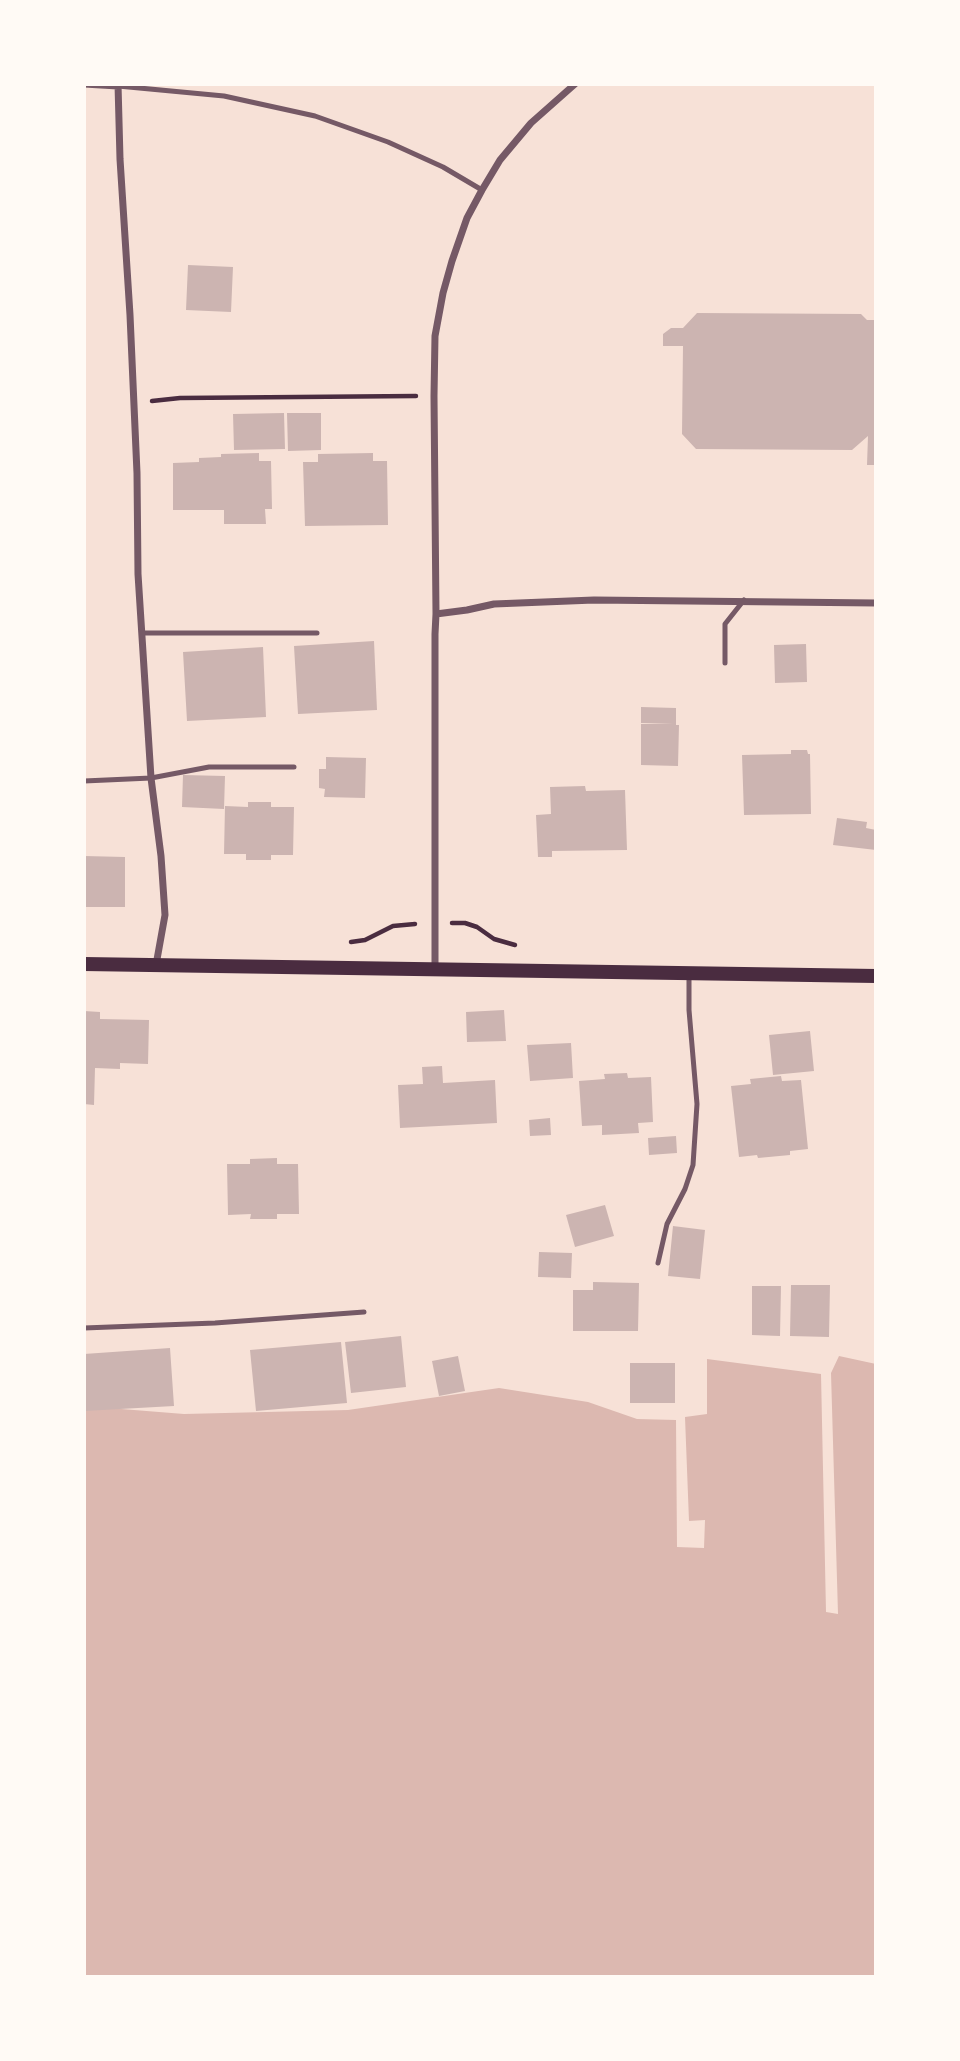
<!DOCTYPE html>
<style>
body{margin:0}
#map{position:relative;width:960px;height:2061px;overflow:hidden;background:#f7e1d7;font-family:Inter,sans-serif}
canvas{display:block}
.frame{position:absolute;inset:0;border:86px solid #fffaf5;pointer-events:none}
</style>
<div id="map">
<canvas width="960" height="2061"></canvas>
<div class="frame"></div>
</div>
<script>
const context = document.querySelector('canvas').getContext('2d');
context.lineJoin = 'round';
function fill(path, color) {
  context.fillStyle = color;
  context.fill(path, 'evenodd');
}
function toPath(rows) {
  const path = new Path2D();
  for (const r of rows) {
    path.moveTo(r[0], r[1]);
    for (let i = 2; i < r.length; i += 2) path.lineTo(r[i], r[i + 1]);
  }
  return path;
}
function strokePath(path, color, width, dash) {
  context.strokeStyle = color;
  context.lineWidth = width;
  context.lineCap = dash ? 'butt' : 'round';
  context.setLineDash(dash || []);
  context.stroke(path);
}
fill(toPath([
 [839,1356,876,1364,876,1977,84,1977,84,1406,184,1414,348,1410,499,1388,588,1402,637,1419,676,1420,677,1547,704,1548,705,1520,689,1521,685,1417,707,1414,707,1359,821,1374,826,1612,838,1614,831,1373]
]), '#dcb8b0');
fill(toPath([
 [188,265,233,267,231,312,186,310],
 [697,313,861,314,867,320,876,320,876,465,867,465,868,436,852,450,696,449,682,434,683,346,663,346,663,334,671,328,683,328],
 [284,413,285,449,234,450,233,414],
 [287,413,321,413,321,450,288,451],
 [259,453,259,461,271,461,272,509,265,509,266,524,224,524,224,510,173,510,173,463,199,462,199,458,221,457,221,454],
 [373,453,373,461,387,461,388,525,305,526,303,462,318,462,318,454],
 [374,641,377,710,298,714,294,646],
 [806,644,807,682,775,683,774,645],
 [263,647,266,717,187,721,183,652],
 [641,707,676,708,676,725,679,725,678,766,641,765,641,724,673,724,641,723],
 [791,750,807,750,808,754,810,754,811,814,744,815,742,755,791,754],
 [326,757,366,758,365,798,324,797,325,789,319,788,319,769,326,769],
 [183,775,225,776,224,809,182,807],
 [585,786,586,791,625,790,627,850,552,851,552,857,538,857,536,815,551,814,550,787],
 [248,802,271,802,271,807,294,807,293,855,271,855,271,860,246,860,246,854,224,854,225,806,248,807],
 [837,818,867,822,866,828,876,830,876,850,833,845],
 [84,856,125,857,125,907,84,907],
 [504,1010,506,1041,467,1042,466,1012],
 [84,1011,100,1012,100,1019,149,1020,148,1064,120,1063,120,1069,95,1068,94,1105,84,1104],
 [810,1031,814,1071,773,1075,769,1035],
 [571,1043,573,1078,530,1081,527,1045],
 [442,1066,443,1083,495,1080,497,1123,400,1128,398,1085,423,1084,422,1067],
 [627,1073,628,1078,651,1077,653,1122,638,1123,639,1133,602,1135,602,1125,582,1126,579,1081,605,1079,604,1074],
 [781,1076,782,1081,801,1080,808,1149,790,1151,790,1155,758,1158,757,1155,739,1157,731,1086,751,1084,750,1079],
 [550,1118,551,1135,530,1136,529,1120],
 [676,1136,677,1153,649,1155,648,1138],
 [277,1158,277,1164,298,1164,299,1214,277,1214,277,1219,250,1219,251,1214,228,1215,227,1164,250,1164,250,1159],
 [605,1205,614,1236,575,1247,566,1215],
 [673,1226,705,1230,700,1279,668,1276],
 [539,1252,572,1253,571,1278,538,1277],
 [593,1282,639,1283,638,1331,573,1331,573,1290,593,1290],
 [791,1285,830,1285,829,1337,790,1336],
 [752,1286,781,1286,780,1336,752,1335],
 [401,1336,406,1387,351,1393,345,1342],
 [341,1342,347,1403,256,1411,250,1350],
 [170,1348,174,1406,84,1411,84,1354],
 [458,1356,465,1391,439,1396,432,1361],
 [630,1363,675,1363,675,1403,630,1403]
]), '#ccb4b1');
strokePath(toPath([
 [152,401,180,398,416,396],
 [452,923,465,923,477,927,494,939,515,945],
 [351,942,365,940,393,926,415,924]
]), '#4a2c40', 4.5);
strokePath(toPath([
 [118,86,224,96,315,116,388,142,443,167,482,190],
 [142,633,317,633],
 [725,663,725,624,744,600],
 [84,781,151,778,209,767,294,767],
 [658,1263,667,1224,685,1189,693,1165,697,1104,689,1010,689,974],
 [84,1328,215,1323,364,1312]
]), '#755966', 5);
strokePath(toPath([
 [84,84,118,86],
 [118,84,120,159,130,315,137,473,138,574,151,778,161,856,165,915,156,965],
 [436,614,467,610,494,604,594,600,876,603],
 [435,970,435,634,436,614,434,396,435,336,443,293,452,261,467,218,482,190,500,160,531,123,575,84]
]), '#755966', 7);
strokePath(toPath([
 [84,964,876,976]
]), '#4a2c40', 14);
</script>
